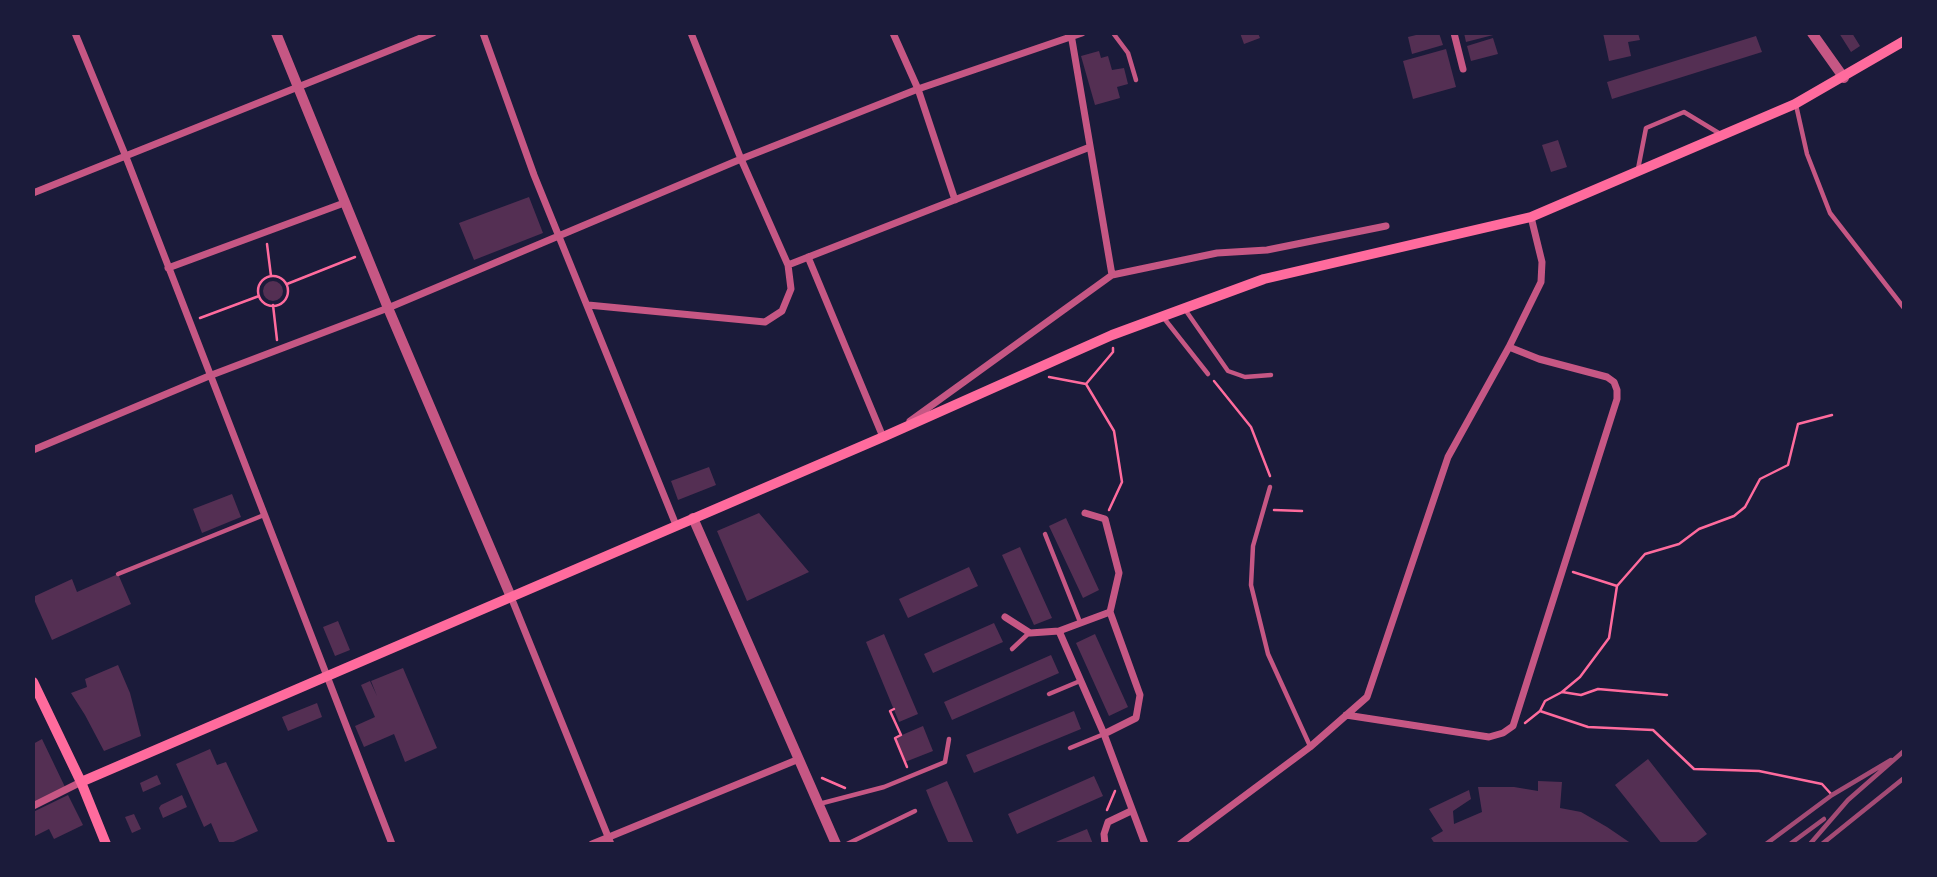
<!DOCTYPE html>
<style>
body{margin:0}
#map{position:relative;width:1937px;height:877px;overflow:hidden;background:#1b1b3a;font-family:Quicksand,sans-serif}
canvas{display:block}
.frame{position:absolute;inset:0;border:35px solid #1b1b3a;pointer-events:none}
</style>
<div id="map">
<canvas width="1937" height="877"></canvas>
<div class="frame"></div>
</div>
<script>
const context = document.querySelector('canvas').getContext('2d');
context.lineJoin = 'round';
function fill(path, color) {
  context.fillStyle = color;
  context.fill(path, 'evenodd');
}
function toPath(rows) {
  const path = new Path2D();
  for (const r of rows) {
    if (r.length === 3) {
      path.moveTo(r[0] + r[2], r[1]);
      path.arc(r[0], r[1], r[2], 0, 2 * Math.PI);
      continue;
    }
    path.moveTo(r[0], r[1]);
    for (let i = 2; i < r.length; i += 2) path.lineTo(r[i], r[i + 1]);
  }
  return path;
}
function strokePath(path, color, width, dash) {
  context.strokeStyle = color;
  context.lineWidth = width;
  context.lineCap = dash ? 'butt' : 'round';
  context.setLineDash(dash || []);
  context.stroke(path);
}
fill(toPath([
 [1240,33,1258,33,1260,38,1244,44],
 [1424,33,1439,33,1443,45,1412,54,1408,37],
 [1464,33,1497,33,1497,34,1466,42],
 [1603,33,1638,33,1640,40,1628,42,1631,56,1609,61],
 [1839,33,1852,33,1860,46,1851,52],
 [1756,36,1762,52,1612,99,1607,82],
 [1493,38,1498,54,1471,61,1467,46],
 [1446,49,1456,87,1413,99,1403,61],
 [1099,51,1101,58,1108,56,1112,70,1124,68,1128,84,1117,87,1120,98,1095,105,1081,56],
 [1558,140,1567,167,1551,172,1542,145],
 [529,197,543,233,474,260,459,223],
 [273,291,10],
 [709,467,716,485,678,500,671,481],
 [232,494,241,517,202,533,193,509],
 [759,513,809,572,747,601,717,531],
 [1066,518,1099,590,1083,598,1049,526],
 [1020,547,1052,618,1034,625,1002,555],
 [969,567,978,586,908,618,899,599],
 [118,574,131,604,52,640,33,597,72,579,77,592],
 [338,621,350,650,335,656,323,627],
 [994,623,1003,642,933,673,924,654],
 [884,634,918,714,899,722,866,642],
 [1095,634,1128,707,1109,716,1076,643],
 [1051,655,1059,673,952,720,944,702],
 [118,665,130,693,141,736,104,751,85,715,71,693,87,687,85,679],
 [403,668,437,748,405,762,394,734,364,747,355,726,375,717,361,685,370,681,377,696,371,681],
 [317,703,322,717,288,731,282,717],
 [1074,711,1081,729,974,773,966,755],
 [923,726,933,751,905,762,895,738],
 [42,739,65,787,33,803,33,744],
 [210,749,217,765,226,762,258,831,229,844,220,844,211,823,204,827,176,764],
 [1648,759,1707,834,1694,844,1662,844,1615,785],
 [157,775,161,784,143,792,140,783],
 [1094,776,1103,796,1017,834,1008,814],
 [947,781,955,799,974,844,949,844,932,805,926,790],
 [1538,781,1562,782,1560,808,1581,812,1607,827,1632,844,1435,844,1431,838,1443,831,1429,809,1469,790,1471,799,1453,811,1454,824,1482,812,1478,787,1514,787,1538,791],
 [68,795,83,825,54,839,49,829,33,837,33,812],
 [182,795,187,807,163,818,159,808,161,805],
 [134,814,141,829,132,833,125,817],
 [1087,829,1093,844,1052,844,1058,841]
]), '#542f53');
strokePath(toPath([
 [267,244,271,276],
 [273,291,15],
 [287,284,355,257],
 [273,305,277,340],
 [200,318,259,296],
 [1049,377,1086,384,1114,431,1122,482,1109,510],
 [1214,381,1251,427,1270,476],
 [1086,384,1113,352,1113,348],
 [1274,510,1302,511],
 [1617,586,1645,554,1679,544,1699,529,1734,516,1745,507,1760,479,1788,465,1798,424,1832,415],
 [1562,692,1581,695,1598,689,1667,695],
 [894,709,890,711,901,735,895,738,907,767],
 [1540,711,1588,727,1653,730,1694,769,1759,771,1822,784,1832,795],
 [1525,723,1540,711,1545,701,1562,692,1580,677,1609,638,1617,586,1573,572],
 [822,778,845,788],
 [1107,810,1115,791]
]), '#ff6b9d', 2.5);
strokePath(toPath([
 [1113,33,1128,53,1136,80],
 [1796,105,1807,154,1830,213,1904,308],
 [1638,169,1646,128,1684,112,1722,135],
 [1184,308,1228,371,1245,377,1271,375],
 [1163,317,1208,374],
 [1270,487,1253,546,1251,585,1268,654,1310,746],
 [1045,534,1080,622],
 [118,574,264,515],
 [1012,649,1029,633],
 [1049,694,1080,681],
 [1070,748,1104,734],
 [819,804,884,787,945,762,949,739],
 [847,844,915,811]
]), '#c65784', 4.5);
strokePath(toPath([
 [75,33,126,157,392,844],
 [483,33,534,175,676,525],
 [893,33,918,89,955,200],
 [1454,33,1463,69],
 [1071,34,1112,275],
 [33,193,433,33],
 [808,257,883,437],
 [788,265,1090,147],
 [168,268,344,203],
 [588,305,765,322,782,311,791,289,788,265,741,159,691,33],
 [910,421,1112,275,1217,253,1267,250,1386,226],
 [33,450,209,376,388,308,741,159,918,89,1082,33],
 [1085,513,1105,519,1119,573,1110,612,1140,695,1136,718,1104,734],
 [511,597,611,844],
 [1005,617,1030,633,1059,631,1110,612],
 [1059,631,1104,734,1145,844],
 [1346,715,1489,737,1503,733,1513,726,1617,399,1617,390,1614,382,1607,377,1539,359,1509,347],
 [33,806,81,782],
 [592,844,799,759],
 [1105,844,1104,834,1108,822,1131,811],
 [1180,844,1310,747,1367,697,1448,457,1509,347,1541,282,1542,262,1531,217]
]), '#c65784', 7);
strokePath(toPath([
 [276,33,388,308,511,597],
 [1812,33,1844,78],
 [693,518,836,844]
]), '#c65784', 10);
strokePath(toPath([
 [33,682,81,782,106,844],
 [81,782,883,437,1112,335,1264,279,1531,217,1795,104,1904,41]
]), '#ff6b9d', 10);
strokePath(toPath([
 [1766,844,1832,795,1891,760],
 [1790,844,1824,819],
 [1810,844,1848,800,1904,751],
 [1822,844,1904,778]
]), '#a44b75', 4.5);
</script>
